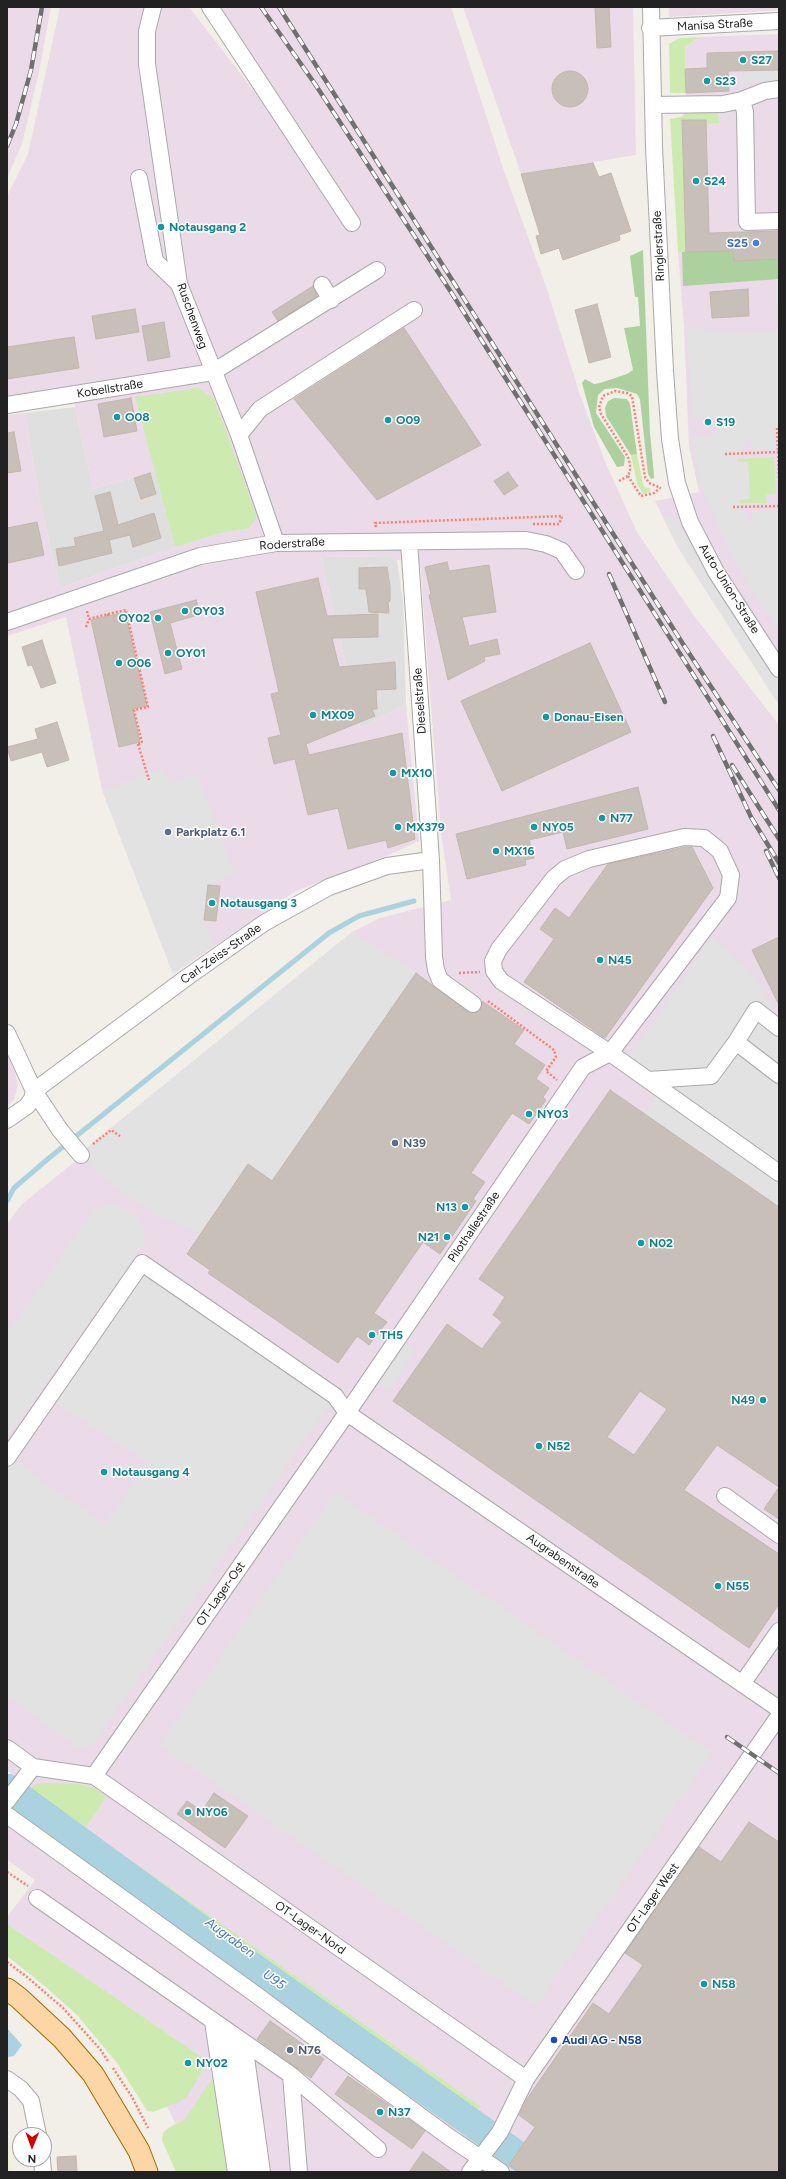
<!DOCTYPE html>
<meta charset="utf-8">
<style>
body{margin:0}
#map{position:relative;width:786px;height:2179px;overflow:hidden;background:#f2efe9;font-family:Figtree,sans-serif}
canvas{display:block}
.frame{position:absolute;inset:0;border:8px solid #222;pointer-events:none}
.north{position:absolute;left:12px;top:2127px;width:40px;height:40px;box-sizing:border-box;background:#fff;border:1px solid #a7a7a7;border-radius:50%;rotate:181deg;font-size:11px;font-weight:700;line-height:16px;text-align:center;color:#222}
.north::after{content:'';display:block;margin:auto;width:14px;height:18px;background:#d40000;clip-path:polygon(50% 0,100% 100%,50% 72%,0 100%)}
</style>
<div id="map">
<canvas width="786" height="2179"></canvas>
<div class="frame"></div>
<div class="north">N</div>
</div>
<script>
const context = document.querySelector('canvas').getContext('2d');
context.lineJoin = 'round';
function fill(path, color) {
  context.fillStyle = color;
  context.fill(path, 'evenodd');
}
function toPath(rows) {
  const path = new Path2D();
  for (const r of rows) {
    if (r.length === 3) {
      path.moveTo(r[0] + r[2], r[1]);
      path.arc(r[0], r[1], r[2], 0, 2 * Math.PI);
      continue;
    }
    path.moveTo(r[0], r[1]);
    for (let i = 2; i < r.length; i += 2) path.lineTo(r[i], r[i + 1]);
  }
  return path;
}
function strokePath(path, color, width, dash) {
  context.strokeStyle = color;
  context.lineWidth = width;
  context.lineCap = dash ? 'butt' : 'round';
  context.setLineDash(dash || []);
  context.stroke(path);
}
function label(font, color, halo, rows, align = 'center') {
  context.font = font + ' Figtree,sans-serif';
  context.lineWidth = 3;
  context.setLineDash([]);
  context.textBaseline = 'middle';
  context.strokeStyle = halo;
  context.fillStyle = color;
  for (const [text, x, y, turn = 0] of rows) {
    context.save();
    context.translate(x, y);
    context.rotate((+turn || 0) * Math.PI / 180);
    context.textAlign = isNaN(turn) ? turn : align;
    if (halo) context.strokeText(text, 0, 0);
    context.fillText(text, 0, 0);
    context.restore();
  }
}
fill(toPath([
 [75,407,93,489,155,471,175,547,60,588,40,502,25,413],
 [389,556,397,560,403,602,406,704,360,728,321,557]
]), '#e0dfdf');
fill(toPath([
 [7,7,51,7,39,72,22,144,7,178],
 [60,7,189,7,365,235,213,7,451,7,504,171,547,289,580,395,606,464,637,532,695,617,779,725,779,2172,201,2172,123,2023,130,2009,7,1924,7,1917,35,1880,7,1860,7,1224,21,1205,72,1164,90,1145,352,932,380,918,451,900,441,833,420,564,397,560,389,556,321,557,360,728,406,704,419,841,389,855,296,891,173,974,102,790,66,617,7,636,7,415,25,413,40,502,60,588,175,547,155,471,93,489,71,388,7,399,7,196,28,154],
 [463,7,633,7,636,155,521,174],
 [669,7,779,7,779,10,669,17],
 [779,34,779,705,676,544,655,501,699,492,689,446,684,327,678,252,682,252,682,120,686,93,685,47,699,37],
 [7,1055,15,1072,18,1086,14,1100,7,1106]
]), '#ebdbe8');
fill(toPath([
 [7,2133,12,2172,7,2172]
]), '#eef0d5');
fill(toPath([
 [699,37,685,47,686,93,670,93,669,44,679,38],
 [718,110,719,123,706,124,705,120,682,121,686,252,678,252,670,119,685,116,685,112],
 [198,388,214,399,257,517,249,528,220,533,175,547,135,397],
 [637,454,643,484,645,487,651,489,650,492,643,494,637,484,631,455],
 [774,457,776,494,766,495,767,503,740,503,739,499,749,499,748,463,737,463,738,459],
 [40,1783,78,1784,94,1788,106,1797,85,1828,480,2106,473,2116,486,2126,476,2139,13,1811,30,1788],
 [7,1924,206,2060,206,2064,187,2097,181,2101,153,2112,147,2111,117,2063,77,2015,47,1988,7,1956],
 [213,2078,229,2172,176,2172,162,2140,163,2133,168,2128,184,2120]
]), '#cdebb0');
fill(toPath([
 [643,250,650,433,654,475,654,478,651,479,648,474,640,399,637,394,617,388,605,389,598,395,596,413,625,457,624,466,617,467,594,427,582,383,585,379,594,384,600,383,627,374,633,370,624,328,640,326,638,297,635,297,630,256],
 [733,251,734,261,779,259,779,279,683,286,682,252],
 [614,398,627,399,630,404,637,454,631,455,606,416,605,408,608,401]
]), '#add19e');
fill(toPath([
 [779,70,779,81,742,83,741,71],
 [775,279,779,279,779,437,774,437,775,450,750,450,749,439,742,447,737,462,748,462,750,499,739,500,749,520,753,523,752,511,777,510,777,520,779,521,779,632,748,585,718,528,699,478,693,437,717,434,715,417,692,418,687,327,729,333,777,331],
 [674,514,687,539,779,684,779,705,676,544,663,518],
 [163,769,169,784,197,773,234,874,208,885,204,920,213,945,173,974,102,790],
 [352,932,416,973,272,1181,248,1165,201,1233,159,1217,102,1178,81,1155,88,1149,91,1150,90,1145],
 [712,936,756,977,779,1021,779,1207,644,1114,655,1100,629,1057],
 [110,1205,119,1206,140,1219,145,1234,143,1245,7,1437,7,1333,93,1211,100,1207],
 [142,1263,335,1396,94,1743,91,1746,81,1748,76,1747,7,1696,7,1458,8,1456,104,1524,148,1463,49,1398],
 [403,1342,416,1350,388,1392,376,1384],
 [335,1492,712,1753,536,2006,159,1745]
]), '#e2e2e2');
fill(toPath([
 [7,2028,22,2045,14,2056,7,2057]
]), '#aad3df');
fill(toPath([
 [7,1771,30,1788,13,1811,7,1806]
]), '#fff');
strokePath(toPath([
 [7,1201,14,1188,49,1158,329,933,359,916,414,901],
 [21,1800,485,2135]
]), '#aad3df', 5);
strokePath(toPath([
 [7,1788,237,1956,541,2172]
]), '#aad3df', 29);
const building = toPath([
 [595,7,609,7,611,47,597,48,595,7],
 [779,51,779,70,728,71,729,91,686,93,685,69,707,68,707,53,779,51],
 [570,89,18],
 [682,120,706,120,709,233,779,231,779,259,734,261,733,251,686,252,682,120],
 [593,163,599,177,611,173,631,231,619,235,620,240,563,260,559,248,541,254,536,236,540,235,521,174,593,163],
 [313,286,317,296,278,321,272,312,313,286],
 [748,289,749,316,712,318,710,292,748,289],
 [597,304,611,357,589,363,575,310,597,304],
 [135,309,139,332,96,339,92,316,135,309],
 [164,322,170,357,148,361,142,326,164,322],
 [404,328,481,445,377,500,294,399,404,328],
 [74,337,79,368,7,379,7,347,74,337],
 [131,398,137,431,104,437,98,404,131,398],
 [14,432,21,471,7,473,7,433,14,432],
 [508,472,518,486,504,495,494,481,508,472],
 [150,473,156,494,141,499,134,478,150,473],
 [110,492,118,525,154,513,161,538,133,547,130,535,109,540,112,553,59,566,56,549,76,546,74,538,104,531,95,496,110,492],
 [37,522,44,555,8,563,7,528,37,522],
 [447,562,449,571,489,565,496,612,462,617,469,646,497,639,500,654,484,657,485,661,448,680,429,595,431,594,425,567,447,562],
 [387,567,390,587,390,601,388,602,389,613,369,612,366,589,359,589,359,568,387,567],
 [318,578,327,616,378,614,378,637,332,638,339,667,395,662,396,689,376,690,377,709,372,709,375,716,306,744,309,755,402,733,415,839,388,848,386,840,348,849,338,808,308,815,295,759,274,764,268,738,281,735,271,694,279,692,256,592,318,578],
 [196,600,201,614,170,623,182,669,165,674,150,612,196,600],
 [125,612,147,706,133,709,140,742,119,747,91,620,125,612],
 [42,640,56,683,41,688,32,665,28,666,22,647,42,640],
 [590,643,631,732,502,791,461,701,590,643],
 [57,722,69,760,47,767,42,752,11,761,7,747,38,739,35,729,57,722],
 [638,787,648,829,567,849,563,832,529,840,534,858,525,860,526,865,467,879,456,834,638,787],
 [685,847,692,847,713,888,605,1038,524,982,554,939,540,929,555,908,569,918,608,864,685,847],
 [208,885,220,886,216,921,204,920,208,885],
 [779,937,779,1005,752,950,779,937],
 [416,973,468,1012,477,1012,481,1009,482,1001,524,1030,514,1044,545,1065,536,1079,549,1088,543,1097,546,1100,529,1124,512,1113,471,1173,485,1182,473,1199,476,1201,440,1254,423,1242,374,1313,387,1322,369,1345,357,1336,338,1363,208,1273,210,1270,187,1254,248,1164,272,1181,416,973],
 [610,1090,779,1207,779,1487,717,1445,684,1490,779,1554,779,1604,749,1648,393,1401,447,1324,482,1349,502,1322,493,1315,505,1297,479,1279,610,1090],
 [640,1391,667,1409,634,1455,607,1437,640,1391],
 [779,1487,779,1519,764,1509,779,1487],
 [214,1793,248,1816,225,1848,177,1814,187,1801,202,1811,214,1793],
 [749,1822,779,1842,779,2172,519,2172,509,2165,535,2127,519,2115,527,2099,593,2003,609,2014,643,1965,625,1953,699,1847,721,1862,749,1822],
 [270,2021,324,2059,311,2078,257,2039,270,2021],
 [348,2076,425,2131,412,2149,335,2094,348,2076],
 [423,2152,451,2172,409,2172,423,2152],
 [76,2156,77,2172,58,2172,57,2157,76,2156]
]);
fill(building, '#c7bfb8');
strokePath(building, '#c4b6ab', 1);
const minor = toPath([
 [153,7,147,31,147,64,179,284,239,435,276,543],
 [210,7,352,223],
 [651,7,654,147,665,371,670,439,677,483,690,522,716,572,779,669],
 [650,28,779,21],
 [742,100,745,112,747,222,779,221],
 [653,105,723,104,742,100,765,91,779,89],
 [139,178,155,261,179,284],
 [322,285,331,300],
 [7,405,213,372,377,270],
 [239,435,260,409,414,310],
 [409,542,431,860,434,957,436,970,440,980,473,1004],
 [7,622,200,556,276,543,526,540,546,544,562,551,576,571],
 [7,1033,34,1091,60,1130,81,1155],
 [736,1042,756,1010,779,1028],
 [648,1080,779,1173],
 [34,1091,186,978,264,923,329,887,387,866,431,860],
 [7,1120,27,1106,32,1099,34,1091],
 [7,1458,142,1263,335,1396,347,1413,779,1709],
 [725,1496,779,1535],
 [742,1684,779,1631],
 [7,1748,33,1767],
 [94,1776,347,1413,583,1067,610,1053,728,898,731,875,720,851,704,838,684,837,589,859,565,869,554,878,499,949,493,961,494,971,501,981,610,1053,648,1080,711,1076,736,1042,779,1075],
 [7,1801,33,1767,94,1776,526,2079],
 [7,1815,251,1991,449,2137,501,2172],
 [37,1898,291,2075,299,2172],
 [213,2022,236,2172],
 [227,2031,249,2172],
 [244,2043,262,2172],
 [291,2075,378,2149],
 [7,2079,21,2089,31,2101,38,2135],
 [42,2159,43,2172],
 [470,2172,500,2132,526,2079,779,1716]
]);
const major = toPath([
 [7,1989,19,1998,62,2038,93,2074,139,2151,147,2172]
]);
strokePath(minor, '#a9a9a9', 18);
strokePath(major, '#a06b00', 23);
strokePath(toPath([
 [777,428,779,478],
 [725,454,779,452],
 [628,476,641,496,654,493,660,488],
 [619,481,628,476,630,471,630,464,628,457,601,414,599,407,603,396,615,391,627,393,632,396,645,477,649,483,661,488],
 [733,507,779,506],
 [533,524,559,524,562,517],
 [376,527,375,523,563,516],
 [87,611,89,619,108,614,108,616],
 [108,614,126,610,148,707,134,710,142,743,138,744],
 [86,627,89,619],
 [138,744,149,780],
 [459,973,480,972],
 [488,1001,554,1050,556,1057,546,1071,557,1080],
 [93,1144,111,1130,120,1136],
 [7,1872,28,1886],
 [7,1962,27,1977,63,2008,100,2049,108,2061],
 [113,2068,132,2097,148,2128]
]), '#fa8072', 2.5, [2, 2]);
strokePath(minor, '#fff', 16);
strokePath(major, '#fcd6a4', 21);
const rail = toPath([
 [261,7,315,84,451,292,779,810],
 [279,7,683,644,779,790],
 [7,146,16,124,31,70,42,7],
 [609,574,665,702],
 [713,736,751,817,779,863],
 [732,765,779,839],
 [766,851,779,878],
 [727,1737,779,1773]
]);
strokePath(rail, '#707070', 4.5);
strokePath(rail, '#fff', 3, [9]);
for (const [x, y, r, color] of [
 [743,60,4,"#0f9aa8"],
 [707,81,4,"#0f9aa8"],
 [696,181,4,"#0f9aa8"],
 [161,227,4,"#0f9aa8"],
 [756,243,4,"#3f7fe0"],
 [117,417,4,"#0f9aa8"],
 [388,420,4,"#0f9aa8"],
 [708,422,4,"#0f9aa8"],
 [185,611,4,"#0f9aa8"],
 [158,618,4,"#0f9aa8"],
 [168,653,4,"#0f9aa8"],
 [119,663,4,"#0f9aa8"],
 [313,715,4,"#0f9aa8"],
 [546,717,4,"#0f9aa8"],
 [393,773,4,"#0f9aa8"],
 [602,818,4,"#0f9aa8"],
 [398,827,4,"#0f9aa8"],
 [534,827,4,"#0f9aa8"],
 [168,832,4,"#5c6f8a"],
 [496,851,4,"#0f9aa8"],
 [212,903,4,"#0f9aa8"],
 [600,960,4,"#0f9aa8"],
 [529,1114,4,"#0f9aa8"],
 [395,1143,4,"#5c6f8a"],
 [465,1207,4,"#0f9aa8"],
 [447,1237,4,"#0f9aa8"],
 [641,1243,4,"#0f9aa8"],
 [372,1335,4,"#0f9aa8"],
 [763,1400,4,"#0f9aa8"],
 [539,1446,4,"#0f9aa8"],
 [104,1472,4,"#0f9aa8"],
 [718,1586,4,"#0f9aa8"],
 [188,1812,4,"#0f9aa8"],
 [704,1984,4,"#0f9aa8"],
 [554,2040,4,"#1a4fb4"],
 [290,2050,4,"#5c6f8a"],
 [188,2063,4,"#0f9aa8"],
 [380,2112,4,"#0f9aa8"]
]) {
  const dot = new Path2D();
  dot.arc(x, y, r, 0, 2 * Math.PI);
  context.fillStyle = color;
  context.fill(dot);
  strokePath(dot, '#fff', 1.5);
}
label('12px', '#222', '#fff', [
 ["Manisa Straße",715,25,-3],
 ["Ringlerstraße",659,246,-93],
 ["Ruschenweg",192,316,70],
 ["Kobellstraße",110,389,-9],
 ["Roderstraße",292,544,-4],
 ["Auto-Union-Straße",729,589,58],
 ["Dieselstraße",420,701,-94],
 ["Carl-Zeiss-Straße",221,954,-35],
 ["Pilothallestraße",474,1227,-56],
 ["Augrabenstraße",563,1561,35],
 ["OT-Lager-Ost",221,1594,-55],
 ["OT-Lager West",653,1898,-55],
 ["OT-Lager-Nord",310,1928,35]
]);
label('bold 12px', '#0d838f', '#fff', [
 ["S27",751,60],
 ["S23",715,81],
 ["S24",704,181],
 ["Notausgang 2",169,227],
 ["O08",125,417],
 ["O09",396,420],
 ["S19",716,422],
 ["OY03",193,611],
 ["OY02",150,618,"right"],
 ["OY01",176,653],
 ["O06",127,663],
 ["MX09",321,715],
 ["Donau-Eisen",554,717],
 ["MX10",401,773],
 ["N77",610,818],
 ["MX379",406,827],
 ["NY05",542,827],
 ["MX16",504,851],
 ["Notausgang 3",220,903],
 ["N45",608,960],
 ["NY03",537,1114],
 ["N13",457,1207,"right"],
 ["N21",439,1237,"right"],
 ["N02",649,1243],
 ["TH5",380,1335],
 ["N49",755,1400,"right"],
 ["N52",547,1446],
 ["Notausgang 4",112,1472],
 ["N55",726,1586],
 ["NY06",196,1812],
 ["N58",712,1984],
 ["NY02",196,2063],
 ["N37",388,2112]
], 'left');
label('bold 12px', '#366cbe', '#fff', [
 ["S25",748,243]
], 'right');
label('bold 12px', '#4e5e75', '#fff', [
 ["Parkplatz 6.1",176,832],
 ["N39",403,1143],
 ["N76",298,2050]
], 'left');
label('bold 12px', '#164399', '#fff', [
 ["Audi AG - N58",562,2040]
], 'left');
label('italic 13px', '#4a7aab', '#fff', [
 ["Augraben",230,1938,36],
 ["U95",274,1980,36]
]);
</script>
